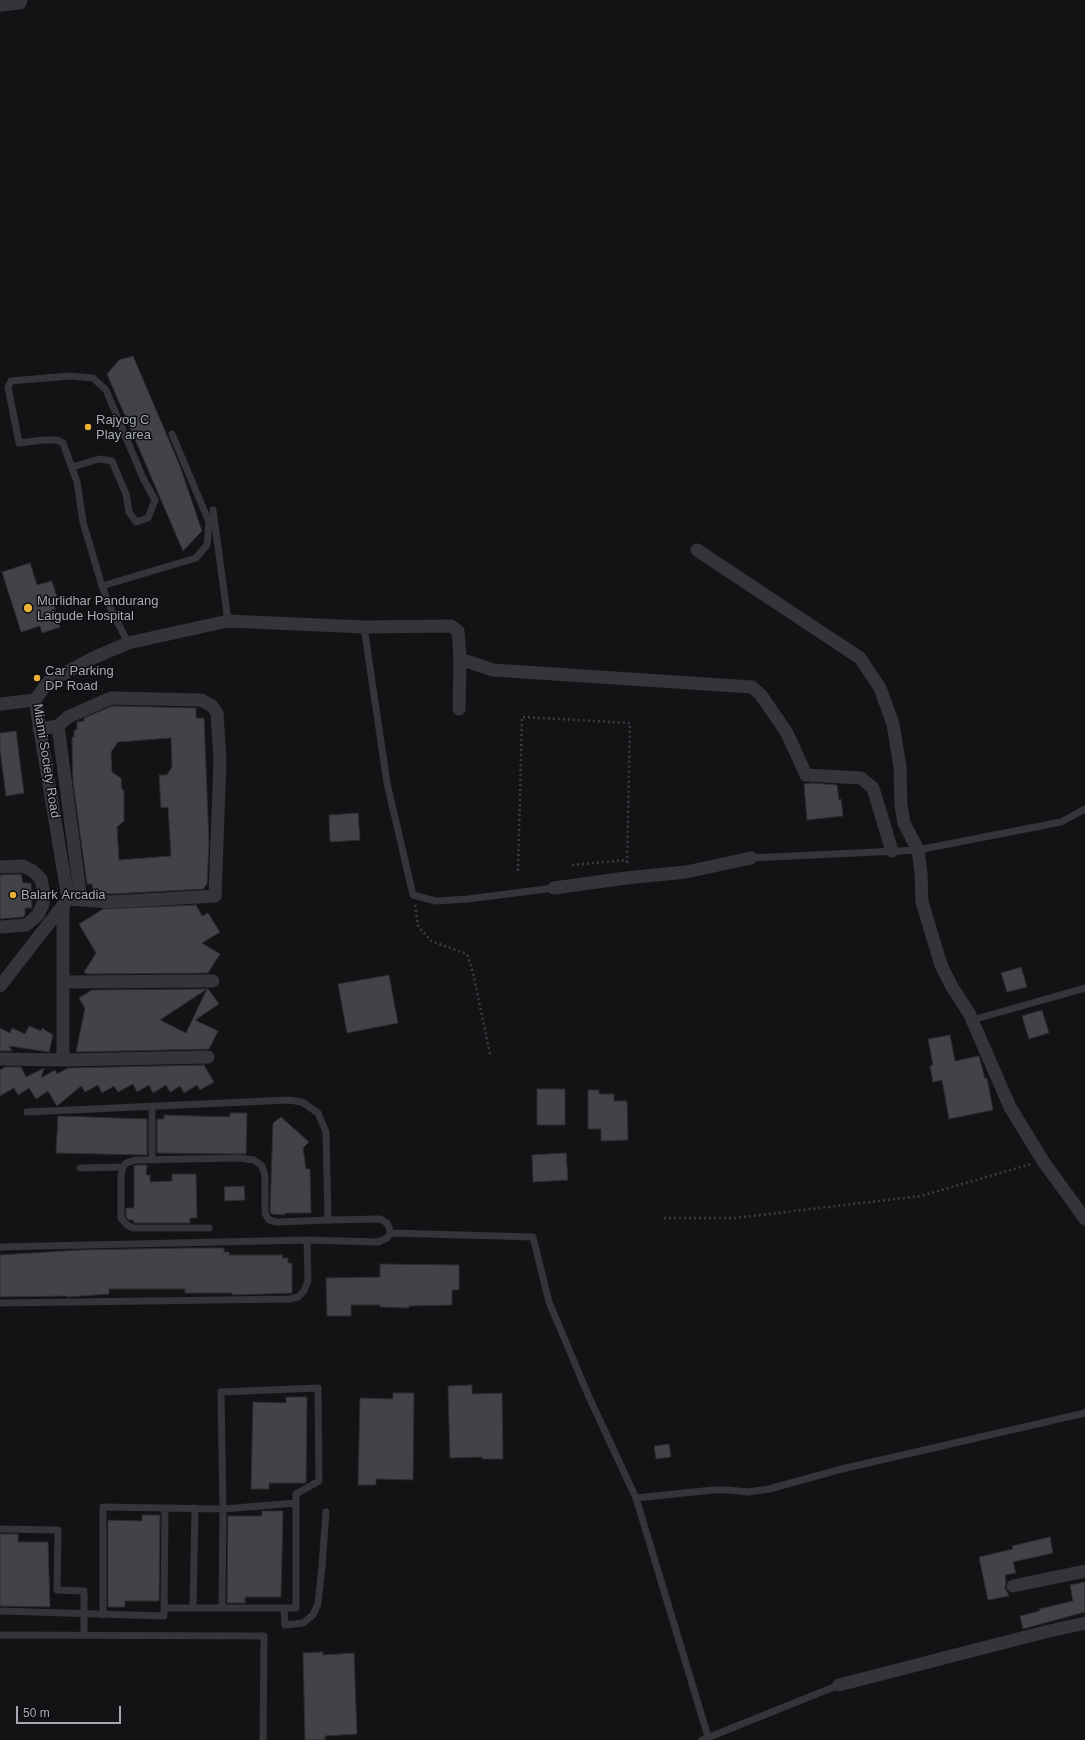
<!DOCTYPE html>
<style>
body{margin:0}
#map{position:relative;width:1085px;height:1740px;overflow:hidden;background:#131315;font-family:Arial,sans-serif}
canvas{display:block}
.scale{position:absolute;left:16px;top:1706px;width:105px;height:18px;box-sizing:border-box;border:2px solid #a5aab5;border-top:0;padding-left:5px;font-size:12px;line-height:14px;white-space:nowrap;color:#a5aab5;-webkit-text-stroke:3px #0e0e10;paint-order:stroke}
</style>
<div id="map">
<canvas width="1085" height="1740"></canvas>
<div class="scale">50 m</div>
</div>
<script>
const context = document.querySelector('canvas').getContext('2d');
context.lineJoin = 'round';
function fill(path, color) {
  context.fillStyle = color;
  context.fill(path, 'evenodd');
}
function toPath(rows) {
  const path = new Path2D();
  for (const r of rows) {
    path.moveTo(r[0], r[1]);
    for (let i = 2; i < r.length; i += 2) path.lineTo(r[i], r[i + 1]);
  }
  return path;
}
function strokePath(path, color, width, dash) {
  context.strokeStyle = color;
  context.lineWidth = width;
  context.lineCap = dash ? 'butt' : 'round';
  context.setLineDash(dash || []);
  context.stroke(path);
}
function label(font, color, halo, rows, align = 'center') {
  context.font = font + ' Arial,sans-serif';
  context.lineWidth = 3;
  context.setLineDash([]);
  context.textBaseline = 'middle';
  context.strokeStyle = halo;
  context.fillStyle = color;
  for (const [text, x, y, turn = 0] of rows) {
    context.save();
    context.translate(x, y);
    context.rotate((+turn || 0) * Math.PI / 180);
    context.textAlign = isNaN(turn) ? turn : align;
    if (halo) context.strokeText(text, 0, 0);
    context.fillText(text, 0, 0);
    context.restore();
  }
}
const building = toPath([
 [133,356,180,466,202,531,183,551,107,374,119,360,133,356],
 [30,563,37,585,52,581,58,600,53,602,60,627,42,633,40,626,21,632,2,572,30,563],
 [112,706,196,708,196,718,204,718,209,843,207,884,203,889,111,894,103,893,102,891,93,891,92,884,87,884,73,782,72,737,74,737,74,730,77,730,77,722,84,721,84,718,112,706],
 [171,738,172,767,167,775,159,775,161,808,168,807,171,856,119,860,117,827,124,821,124,790,122,790,121,778,112,772,111,752,118,742,171,738],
 [16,731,24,793,6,796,0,750,0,733,16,731],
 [812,783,837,785,839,800,841,799,843,816,807,820,804,784,812,783],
 [358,813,360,840,330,842,329,815,358,813],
 [21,874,23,883,31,883,32,908,25,908,25,915,23,917,0,919,0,875,21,874],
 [196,905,202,916,208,913,220,932,202,943,220,954,208,973,87,974,84,972,96,953,79,924,103,909,196,905],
 [1021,967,1027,987,1007,992,1001,973,1021,967],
 [389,975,398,1023,347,1033,338,984,389,975],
 [208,989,219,1004,195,1020,218,1031,209,1049,76,1052,85,1008,79,998,92,990,208,989],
 [207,989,186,1033,160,1020,207,989],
 [1042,1010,1049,1033,1029,1039,1022,1016,1042,1010],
 [29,1026,41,1031,42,1028,53,1035,49,1052,9,1046,12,1051,0,1051,0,1028,10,1033,12,1028,25,1034,29,1026],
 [950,1035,955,1061,979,1056,985,1079,987,1078,993,1110,949,1119,942,1080,933,1082,930,1066,933,1065,928,1039,950,1035],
 [204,1065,214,1082,200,1090,197,1085,184,1093,180,1086,170,1092,166,1085,153,1093,149,1085,137,1092,133,1084,118,1092,114,1086,102,1093,98,1085,85,1092,81,1086,57,1106,48,1091,36,1099,29,1088,18,1095,14,1088,0,1096,0,1070,5,1067,21,1067,26,1077,44,1068,41,1078,55,1070,57,1074,68,1068,204,1065],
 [537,1089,565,1089,565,1125,537,1125,537,1089],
 [588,1090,599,1090,599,1094,614,1094,614,1101,627,1101,628,1140,601,1141,601,1129,588,1129,588,1090],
 [230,1113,247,1113,246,1154,157,1153,157,1119,164,1119,164,1115,230,1117,230,1113],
 [58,1116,147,1119,147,1155,56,1153,58,1116],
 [281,1117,309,1142,303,1148,306,1169,310,1169,311,1213,285,1213,285,1215,272,1214,270,1212,273,1123,281,1117],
 [566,1153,568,1180,533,1182,532,1155,566,1153],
 [137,1165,147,1165,146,1175,150,1175,150,1182,172,1181,172,1174,196,1174,197,1218,190,1218,190,1223,134,1223,133,1220,129,1220,126,1217,126,1208,134,1208,134,1166,137,1165],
 [244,1186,245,1200,225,1201,224,1187,244,1186],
 [186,1248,224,1248,224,1252,229,1252,229,1255,283,1255,282,1258,288,1258,288,1263,292,1263,292,1293,232,1295,232,1293,185,1293,185,1289,109,1289,109,1294,67,1297,67,1296,0,1297,0,1255,79,1250,186,1248],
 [380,1264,459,1265,459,1290,452,1290,452,1305,409,1306,409,1308,380,1307,380,1305,351,1305,351,1316,327,1316,326,1278,380,1277,380,1264],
 [472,1385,472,1394,502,1393,503,1459,482,1459,482,1457,450,1458,448,1386,472,1385],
 [393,1393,414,1393,413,1480,376,1479,376,1485,358,1485,360,1398,393,1399,393,1393],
 [286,1397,307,1397,306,1483,269,1483,269,1489,251,1489,253,1402,286,1403,286,1397],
 [669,1444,671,1457,656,1459,654,1446,669,1444],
 [262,1511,283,1511,281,1597,245,1597,245,1603,227,1603,228,1516,262,1516,262,1511],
 [142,1515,160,1515,159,1601,125,1601,125,1607,108,1607,108,1520,142,1521,142,1515],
 [0,1534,18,1534,18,1542,48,1542,50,1607,0,1606,0,1534],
 [1050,1537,1053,1553,1013,1562,1016,1573,1005,1575,1006,1582,1005,1588,1009,1596,988,1600,979,1557,1013,1549,1012,1546,1050,1537],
 [1085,1582,1085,1612,1023,1629,1020,1616,1040,1611,1039,1609,1073,1601,1070,1585,1085,1582],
 [323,1652,323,1655,354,1653,357,1734,325,1736,325,1740,305,1740,303,1653,323,1652]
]);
fill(building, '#424348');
strokePath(building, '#2d2d31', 1);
strokePath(toPath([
 [572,865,627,860],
 [518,871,522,717,630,723,627,865],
 [415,905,418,926,431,941,467,954,473,973,490,1054],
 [664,1218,735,1218,921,1196,1031,1164]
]), '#3a3c41', 2.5, [2, 3]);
strokePath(toPath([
 [72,467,99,459,112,461,126,494,129,512,136,522,148,518,155,500,143,478,106,390,93,378,70,376,11,381,8,387,19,443,44,440,57,440,63,443,77,482,83,522,102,586,111,609,128,643],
 [213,510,228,621],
 [102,586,196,558,207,545,209,522,172,434],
 [364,627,387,783,413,895,436,901,468,899,554,888],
 [751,858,918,850,1061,822,1085,809],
 [972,1020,1085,988],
 [27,1112,289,1100,302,1102,318,1113,326,1132,328,1220,277,1222,269,1220,265,1213,265,1176,262,1166,254,1160,238,1158,136,1160,126,1163,123,1167,121,1175,121,1218,127,1225,133,1228,209,1228],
 [152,1160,152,1106],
 [80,1168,123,1167],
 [391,1233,533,1237,549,1302,589,1397,636,1498,709,1740],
 [0,1247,307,1240],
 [0,1303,290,1299,298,1297,304,1291,308,1281,307,1240,378,1242,387,1238,391,1233,387,1223,380,1219,328,1220],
 [636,1498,713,1490,728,1490,748,1492,769,1489,842,1469,1085,1413],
 [0,1529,58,1530,57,1590,84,1591,84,1635],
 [193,1608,195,1508],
 [222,1608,223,1509,296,1503],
 [284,1608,285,1625,303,1623,313,1615,318,1604,322,1566,326,1512],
 [0,1611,164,1616,165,1508],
 [103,1615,103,1507,223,1509,221,1392,318,1388,319,1481,296,1494,296,1608,164,1608],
 [0,1635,264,1636,263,1740],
 [702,1740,839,1685]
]), '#34353a', 7);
strokePath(toPath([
 [0,5,20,3,21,0],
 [697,550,860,658,880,688,893,724,900,767,901,805,904,823,918,850,921,873,922,902,941,965,952,987,969,1013,1010,1107,1043,1161,1085,1219],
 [460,659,493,670,752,687,761,695,787,733,806,775,861,778,873,788,892,851],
 [0,704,35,700],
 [58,726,81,900],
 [39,729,58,726,68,717,111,698,201,700,212,706,217,713,220,760,215,896,111,902,68,899],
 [0,867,23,866,33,871,41,879,44,894,43,904,38,915,26,925,0,927],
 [554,888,626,878,686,872,751,858],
 [63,905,63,1060],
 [63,982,213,981],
 [0,986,68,899,35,700,48,682,93,658,128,643,228,621,364,627,451,626,458,631,460,659,459,709],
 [0,1059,63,1060,208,1057],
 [1013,1586,1085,1571],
 [839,1685,1045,1632,1085,1623]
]), '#34353a', 13);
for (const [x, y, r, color] of [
 [88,427,4,"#ecb134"],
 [28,608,5,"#ecb134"],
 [37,678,4,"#ecb134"],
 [13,895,4,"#ecb134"]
]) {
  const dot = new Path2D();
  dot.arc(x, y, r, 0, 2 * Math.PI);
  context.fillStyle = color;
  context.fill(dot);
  strokePath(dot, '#0e0e10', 1.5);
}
label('13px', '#a5aab5', '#0e0e10', [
 ["Rajyog C",96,420],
 ["Play area",96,435],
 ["Murlidhar Pandurang",37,601],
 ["Laigude Hospital",37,616],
 ["Car Parking",45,671],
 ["DP Road",45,686],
 ["Balark Arcadia",21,895]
], 'left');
label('13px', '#a5aab5', '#0e0e10', [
 ["Miami Society Road",46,761,81]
]);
</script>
